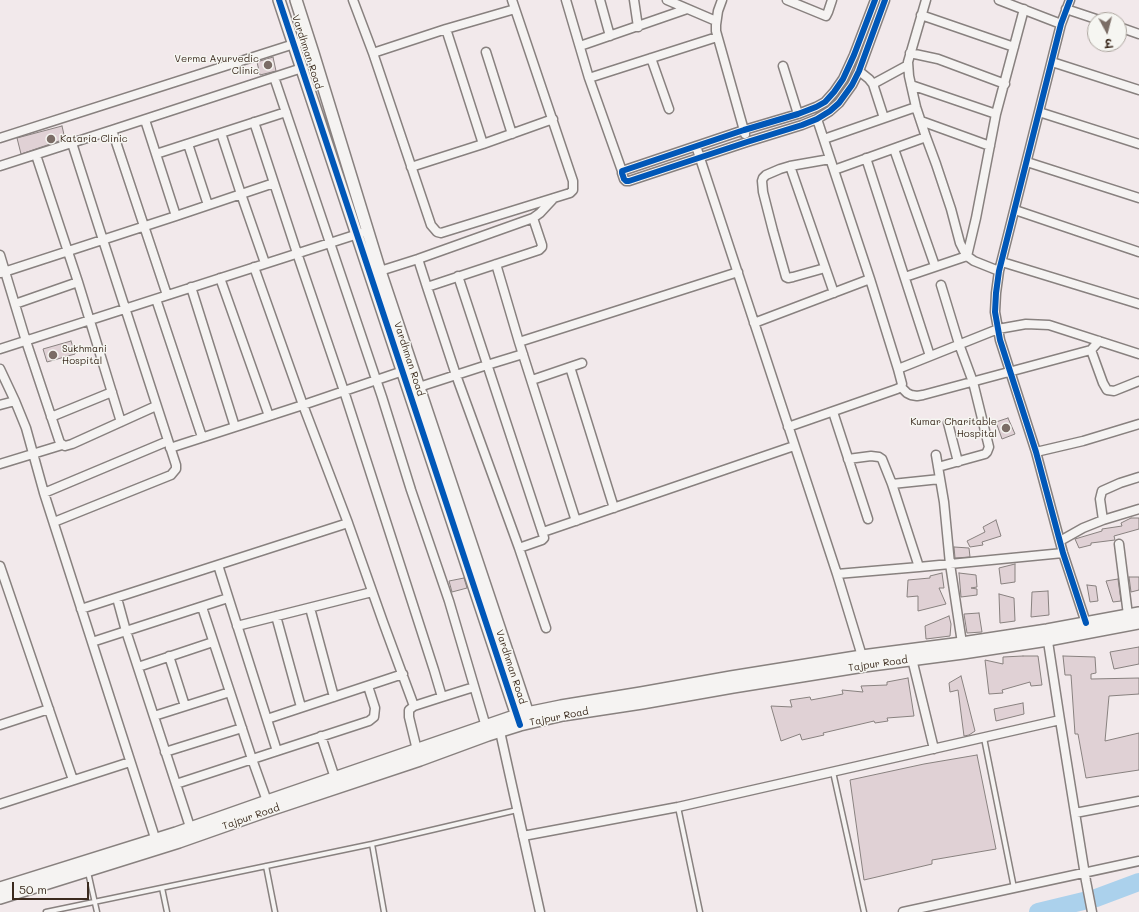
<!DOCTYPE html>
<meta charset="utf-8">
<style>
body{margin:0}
#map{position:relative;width:1139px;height:912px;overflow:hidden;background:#f2e9eb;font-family:Mali,"Playpen Sans Deva",sans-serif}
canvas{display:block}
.north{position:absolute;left:1087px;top:12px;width:40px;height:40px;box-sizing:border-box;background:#f6f6f2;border:1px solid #aba49d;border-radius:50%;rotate:173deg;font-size:11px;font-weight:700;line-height:16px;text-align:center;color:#3b2a1e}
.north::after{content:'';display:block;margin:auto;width:14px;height:18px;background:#7b6d66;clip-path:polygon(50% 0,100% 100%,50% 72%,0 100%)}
.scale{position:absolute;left:12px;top:882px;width:77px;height:18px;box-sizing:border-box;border:2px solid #3b2a1e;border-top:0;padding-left:5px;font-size:12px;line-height:14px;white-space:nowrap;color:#3b2a1e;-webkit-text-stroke:3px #f6f6f2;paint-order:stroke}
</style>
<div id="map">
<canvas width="1139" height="912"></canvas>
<div class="north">उ</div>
<div class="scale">50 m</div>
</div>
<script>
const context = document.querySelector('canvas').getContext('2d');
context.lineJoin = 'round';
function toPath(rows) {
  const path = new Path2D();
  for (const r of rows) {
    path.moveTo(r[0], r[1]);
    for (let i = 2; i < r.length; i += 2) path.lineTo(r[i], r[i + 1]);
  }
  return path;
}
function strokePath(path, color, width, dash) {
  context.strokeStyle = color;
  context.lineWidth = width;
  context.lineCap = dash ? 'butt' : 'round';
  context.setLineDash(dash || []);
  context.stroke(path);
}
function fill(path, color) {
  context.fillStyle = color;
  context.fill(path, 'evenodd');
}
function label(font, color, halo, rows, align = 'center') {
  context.font = font + ' Mali,sans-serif';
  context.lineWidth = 3;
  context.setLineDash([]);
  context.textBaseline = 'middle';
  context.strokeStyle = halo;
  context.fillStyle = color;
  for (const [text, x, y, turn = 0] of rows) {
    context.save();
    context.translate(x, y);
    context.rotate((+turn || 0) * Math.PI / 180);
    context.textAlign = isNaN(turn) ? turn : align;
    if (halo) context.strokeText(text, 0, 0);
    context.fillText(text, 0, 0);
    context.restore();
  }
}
strokePath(toPath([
 [1038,912,1096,898,1139,882]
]), '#abd1ec', 18);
const building = toPath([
 [273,57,276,71,260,75,257,62,273,57],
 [62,126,65,139,21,154,17,138,62,126],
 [71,341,75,354,47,362,43,349,71,341],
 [1008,418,1015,434,1002,439,996,422,1008,418],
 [1131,518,1139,518,1139,529,1114,536,1115,540,1091,543,1091,545,1079,548,1075,539,1102,531,1102,529,1122,526,1121,523,1131,518],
 [996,520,1001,536,982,542,983,545,970,547,967,541,985,532,983,527,996,520],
 [954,547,969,548,970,557,955,558,954,547],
 [1015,564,1015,582,1001,584,999,568,1015,564],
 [942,573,944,588,939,588,946,604,918,611,918,596,907,597,908,580,930,578,930,576,942,573],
 [959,573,976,575,977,587,971,588,977,589,977,595,961,597,959,573],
 [1129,577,1139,577,1139,590,1131,592,1129,577],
 [464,578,467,588,452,592,449,581,464,578],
 [1118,579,1121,601,1113,602,1106,581,1118,579],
 [1087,585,1096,586,1098,601,1090,602,1087,585],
 [1048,591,1049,615,1031,617,1032,592,1048,591],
 [999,594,1014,598,1015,621,1000,623,999,594],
 [979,613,982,632,967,633,964,614,979,613],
 [949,616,951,624,950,636,926,639,925,626,949,616],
 [1139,647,1139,664,1114,669,1110,652,1139,647],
 [1023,656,1038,656,1042,685,1031,686,1030,682,1002,690,1003,693,989,694,985,660,1003,664,1003,657,1023,656],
 [1063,656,1095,657,1096,673,1091,674,1091,679,1139,678,1139,694,1109,696,1105,741,1139,733,1139,770,1086,778,1078,734,1075,734,1071,675,1065,675,1063,656],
 [961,676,975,731,969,735,964,736,958,690,950,692,949,683,961,676],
 [908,678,914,716,887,718,888,721,875,723,874,721,823,733,824,735,802,740,800,734,781,741,771,706,792,707,790,700,810,697,811,700,843,694,842,690,863,692,861,686,887,685,887,682,908,678],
 [1023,703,1024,714,996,721,994,709,1023,703],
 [977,755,996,849,932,860,932,864,864,880,850,780,924,764,977,755]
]);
fill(building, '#e0d1d5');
strokePath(building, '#88817f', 1);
const lane = toPath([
 [984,738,1014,888],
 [833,772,864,912],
 [678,807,700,912],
 [372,844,384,912],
 [266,866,275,912],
 [88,872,97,912],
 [162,888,167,912],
 [46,912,372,844,517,810]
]);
const street = toPath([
 [353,0,373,53,431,225,437,232,441,233,570,193,573,190,573,181,512,0],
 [566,0,589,78,622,171],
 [600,0,610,36],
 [634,0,638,27],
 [667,0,716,21],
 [722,0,718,11,716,25,716,31,745,134],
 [787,0,826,16,828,12,832,0],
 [875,0,854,55,843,79,834,92,825,102,816,107,798,114,744,130,625,170,622,171,622,173,624,179,626,181,629,181,747,142,802,125,817,119,830,111,839,103,852,85,859,71,885,0],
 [926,0,908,62,909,76,916,107,926,137,936,164,951,209,960,243,964,251,967,256,974,261,999,271],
 [999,0,1061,24],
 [1070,0,1061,24,999,271,996,293,995,312,1000,340,1036,452,1063,553,1086,623],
 [1066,9,1099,20],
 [921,15,1014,47],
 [1119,27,1139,34],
 [446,29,483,144],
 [580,46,687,9],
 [486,52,512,134],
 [373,53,446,29,515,9],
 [910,53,938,59,1005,84],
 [651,58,669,109],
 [1052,62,1139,90],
 [783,66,798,114],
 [859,71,869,79,873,84,884,118],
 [274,77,382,397,411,490,449,601,487,730],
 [589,78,717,37],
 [873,84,908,65],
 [911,85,996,114],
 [1039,112,1139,144],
 [145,120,176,216],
 [921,121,990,146],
 [254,122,297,253,344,391,434,670,442,697],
 [112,130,167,295],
 [221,133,241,194,265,263],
 [0,138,294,44,309,40],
 [824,139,916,107],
 [188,144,208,205],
 [696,146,837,574,862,656],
 [894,149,935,266],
 [156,154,286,112],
 [36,155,78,282,121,422],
 [866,158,930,356],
 [1027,162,1139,198],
 [0,166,112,130,302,68],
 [790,166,834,293],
 [411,167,483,144,553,119],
 [834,170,926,137],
 [1015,210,1139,252],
 [533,218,542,245,542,247,539,250,427,287,456,375,519,548,546,628],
 [0,255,26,341,60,443,65,446,72,444,156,406],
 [418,259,427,287],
 [1002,262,1139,304],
 [496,264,519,342,576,521],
 [254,267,303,405,348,523,383,622,414,706],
 [825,268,793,277,788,278,786,277,773,231,763,192,762,181,763,178,766,175,780,169,790,166,830,159],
 [380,271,418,259,533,218,540,213,553,199],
 [1,273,176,216,274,183],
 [458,276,543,534,544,538,542,540,519,548],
 [905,277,967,256,976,218,996,114,1024,9],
 [220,278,269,416],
 [191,287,235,427],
 [156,299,202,437],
 [15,304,78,282],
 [754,323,870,279],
 [519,342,738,272],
 [0,349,361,233],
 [1091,350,1103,383,1107,390,1114,391,1139,381],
 [570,367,614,508],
 [0,369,15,401,26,428,44,493,157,844],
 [898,369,998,329,1026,324,1049,325,1139,354],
 [532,380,582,363],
 [419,387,487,365,523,354],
 [901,387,907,393,911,395,917,396,923,395,1087,351,1091,350,1099,341],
 [0,405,15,401],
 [833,412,868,519],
 [51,417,112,392],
 [948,423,958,462],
 [788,427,897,389,901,387,902,384,898,369,870,279,817,119],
 [170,448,303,405,403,371],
 [1036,452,1083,441,1139,424],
 [936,455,944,502,950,564,962,643],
 [848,459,871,456,879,457,882,459,892,484,919,567],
 [0,464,62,445],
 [938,467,985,454,987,452,989,447,973,382,959,344,941,285],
 [892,484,940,479],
 [44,493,168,441],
 [1103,520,1100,499,1102,491,1120,483,1139,477],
 [54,522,171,475,176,469,176,465,103,240,72,143],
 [543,532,794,446],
 [1060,541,1083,528,1103,520,1139,509],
 [1119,544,1128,615],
 [218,565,277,751],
 [0,566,73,780],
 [837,574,919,567,1063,553],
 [117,598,126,631,192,833],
 [202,607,252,759,267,801],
 [310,608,334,697],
 [81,609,348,523],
 [276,616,301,707],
 [237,626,372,592],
 [1047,635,1060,720,1086,881,1092,912],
 [92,642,228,598],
 [169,656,185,706],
 [912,659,934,749],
 [138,667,213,642],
 [154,716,230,692],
 [267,719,403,674],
 [0,725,49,709],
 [499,727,540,912],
 [321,736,335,778],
 [417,750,409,717,409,710,414,706,442,697,474,687],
 [165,752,242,728],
 [176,784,369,721,374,717,375,708,368,686],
 [0,804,130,762],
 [1075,813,1139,801],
 [523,836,678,807,1060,720],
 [903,912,1139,861]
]);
const secondary = toPath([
 [279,0,519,722],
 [296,0,313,53,380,271,530,720],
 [0,888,176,833,267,801,517,715,561,706,641,693,731,677,862,656,962,643,1047,630,1139,613],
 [0,898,179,842,270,810,420,760,488,735,520,725,563,715,642,703,733,687,864,666,963,653,1048,640,1139,623]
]);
strokePath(lane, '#88817f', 7);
strokePath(street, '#88817f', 11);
strokePath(secondary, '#88817f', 14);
strokePath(lane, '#f5f3f2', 4);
strokePath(street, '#f5f3f2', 8);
strokePath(secondary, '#f5f3f2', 11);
strokePath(toPath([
 [279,0,520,725],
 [875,0,854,55,843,79,834,92,825,102,816,107,798,114,744,130,625,170,622,171,622,173,624,179,626,181,629,181,747,142,802,125,817,119,830,111,839,103,852,85,859,71,885,0],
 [1070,0,1061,24,999,271,996,293,995,312,1000,340,1036,452,1063,553,1086,623]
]), '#0057b8', 6);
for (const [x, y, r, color] of [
 [268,65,5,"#7b6d66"],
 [51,139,5,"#7b6d66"],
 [53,355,5,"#7b6d66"],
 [1006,428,5,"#7b6d66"]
]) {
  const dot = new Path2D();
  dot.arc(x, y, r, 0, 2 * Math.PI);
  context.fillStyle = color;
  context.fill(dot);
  strokePath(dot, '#f6f6f2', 1.5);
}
label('10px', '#3b2a1e', '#f6f6f2', [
 ["Vardhman Road",307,52,72],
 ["Vardhman Road",409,359,72],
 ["Tajpur Road",878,664,-8],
 ["Vardhman Road",511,667,72],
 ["Tajpur Road",559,717,-11],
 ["Tajpur Road",251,817,-19]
]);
label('10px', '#3b2a1e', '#f6f6f2', [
 ["Verma Ayurvedic",259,59],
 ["Clinic",259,71],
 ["Kataria Clinic",60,139,"left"],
 ["Sukhmani",62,349,"left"],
 ["Hospital",62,361,"left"],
 ["Kumar Charitable",997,422],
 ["Hospital",997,434]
], 'right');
</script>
